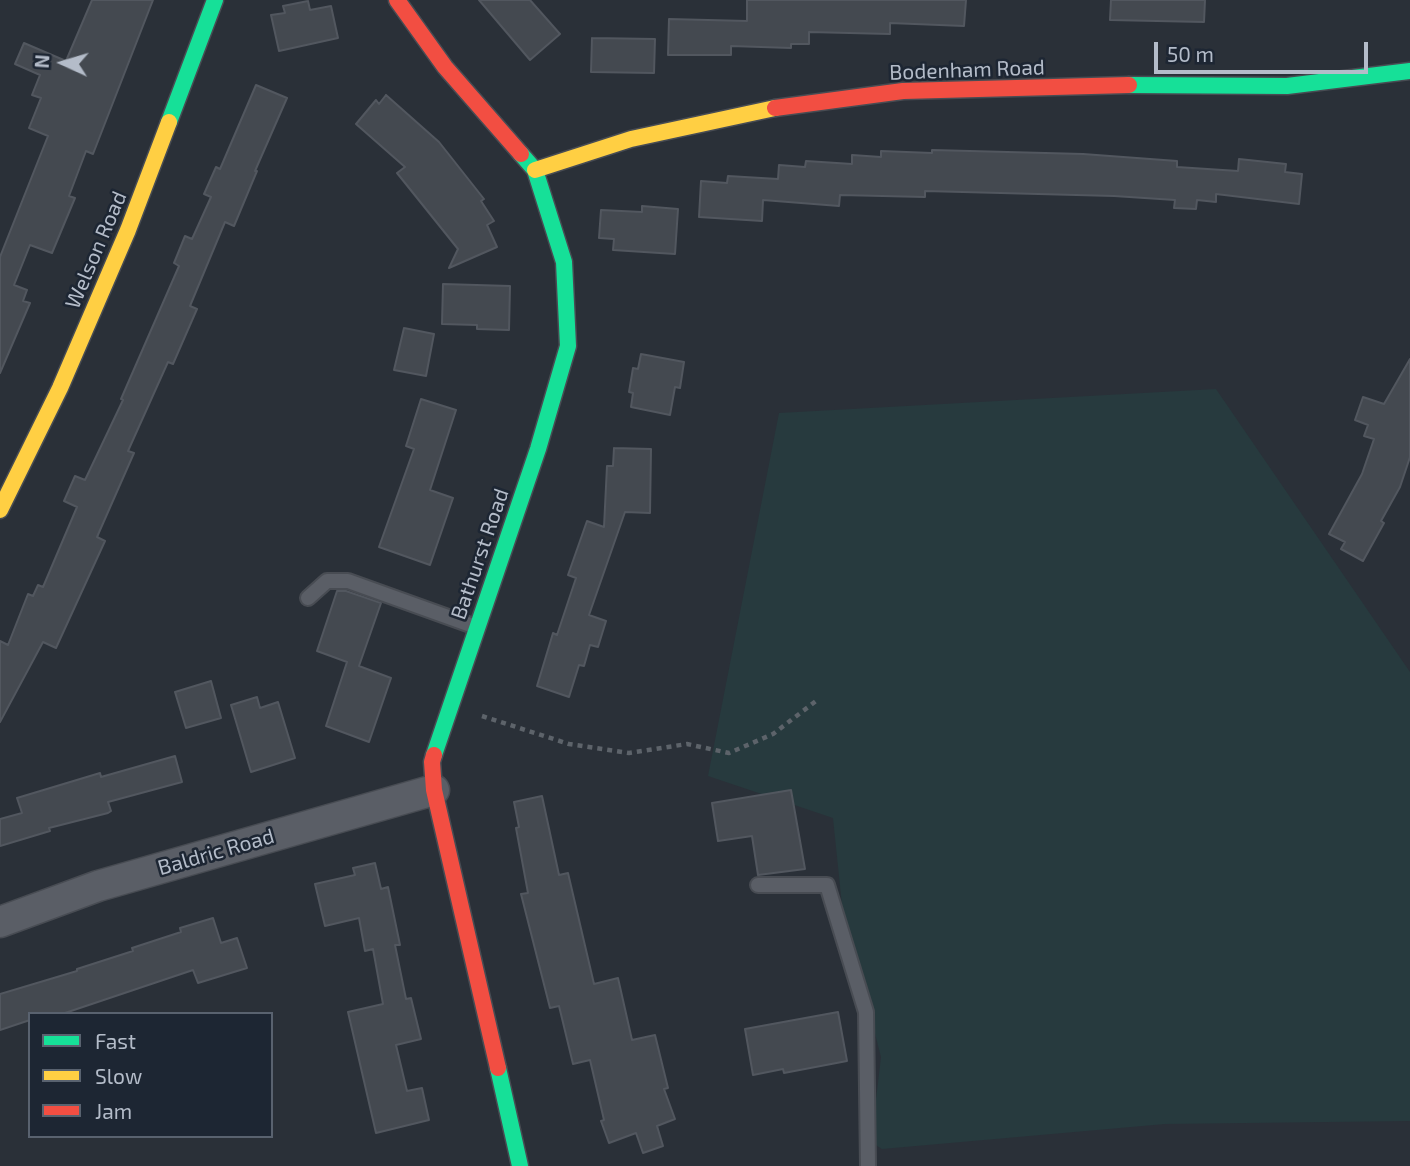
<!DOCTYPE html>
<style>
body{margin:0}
#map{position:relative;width:1410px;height:1166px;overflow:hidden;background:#2a3038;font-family:"Exo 2",sans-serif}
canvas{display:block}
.legend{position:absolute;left:28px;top:1012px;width:245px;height:126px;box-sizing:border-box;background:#1d2633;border:2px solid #59626f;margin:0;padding:9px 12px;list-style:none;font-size:21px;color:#b4bcc9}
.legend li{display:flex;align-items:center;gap:14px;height:35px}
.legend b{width:35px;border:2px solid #59626f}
.north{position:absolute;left:28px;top:28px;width:70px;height:70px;-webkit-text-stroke:5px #1d2633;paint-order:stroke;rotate:274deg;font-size:19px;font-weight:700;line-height:28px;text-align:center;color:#b4bcc9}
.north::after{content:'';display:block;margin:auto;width:24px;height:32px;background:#b4bcc9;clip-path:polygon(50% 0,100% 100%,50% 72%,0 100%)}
.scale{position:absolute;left:1154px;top:42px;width:214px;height:32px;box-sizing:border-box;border:4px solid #b4bcc9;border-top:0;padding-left:9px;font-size:21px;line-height:24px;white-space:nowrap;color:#b4bcc9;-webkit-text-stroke:5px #1d2633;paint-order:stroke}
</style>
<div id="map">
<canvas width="1410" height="1166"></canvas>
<ul class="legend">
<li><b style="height:9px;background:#16e098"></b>Fast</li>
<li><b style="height:9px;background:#ffcf43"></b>Slow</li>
<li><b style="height:9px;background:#f24e42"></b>Jam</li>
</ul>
<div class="north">N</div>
<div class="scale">50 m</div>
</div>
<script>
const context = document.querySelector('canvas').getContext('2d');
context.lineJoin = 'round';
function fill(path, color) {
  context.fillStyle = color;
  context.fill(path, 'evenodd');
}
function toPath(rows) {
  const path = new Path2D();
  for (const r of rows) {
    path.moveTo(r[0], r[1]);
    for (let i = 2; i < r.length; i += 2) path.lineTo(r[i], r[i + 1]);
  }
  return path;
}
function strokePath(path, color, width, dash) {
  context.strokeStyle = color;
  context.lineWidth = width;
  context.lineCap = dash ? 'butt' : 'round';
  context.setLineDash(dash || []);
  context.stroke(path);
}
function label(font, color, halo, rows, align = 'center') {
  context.font = font + ' "Exo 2",sans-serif';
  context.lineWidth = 5;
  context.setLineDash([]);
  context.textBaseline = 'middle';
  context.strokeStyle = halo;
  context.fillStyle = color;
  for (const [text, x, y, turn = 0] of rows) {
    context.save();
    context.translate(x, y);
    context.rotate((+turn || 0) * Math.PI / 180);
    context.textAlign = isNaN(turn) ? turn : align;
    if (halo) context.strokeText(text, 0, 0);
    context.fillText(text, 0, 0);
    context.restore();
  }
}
fill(toPath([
 [1216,389,1410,672,1410,1121,1165,1124,882,1149,871,1142,881,1057,842,905,833,818,708,776,779,413]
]), '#273a3e');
const building = toPath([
 [92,0,153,0,93,154,86,151,69,196,75,198,52,253,30,245,14,285,27,290,23,301,30,303,0,373,0,257,48,136,29,128,41,98,32,95,40,75,15,64,24,43,66,61,92,0],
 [479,0,530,0,560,34,530,60,479,0],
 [747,0,966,0,964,26,890,23,890,34,809,32,809,44,791,44,791,48,731,46,731,55,668,55,669,19,747,21,747,0],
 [1111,0,1205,0,1204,22,1110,20,1111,0],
 [308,1,310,10,331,6,338,38,279,51,271,15,285,13,283,6,308,1],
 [592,38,655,39,654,73,591,72,592,38],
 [256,85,287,98,255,171,257,171,234,226,225,222,190,306,197,309,173,364,168,362,128,451,134,453,97,537,105,541,56,648,43,642,0,722,0,641,8,645,28,594,33,596,38,585,43,587,77,507,64,501,75,476,85,480,123,400,121,399,179,266,174,263,185,236,192,239,211,197,204,194,216,167,220,169,256,85],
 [386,95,439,142,484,199,481,201,494,221,487,225,497,247,449,268,458,249,397,173,405,167,356,124,376,100,379,104,386,95],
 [932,150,1083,154,1177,161,1177,167,1238,171,1239,159,1286,164,1285,172,1302,174,1299,204,1216,194,1216,202,1197,200,1196,209,1174,208,1175,200,1114,196,925,191,925,197,840,195,839,206,763,200,762,221,699,217,701,181,727,183,728,176,778,179,779,165,805,167,806,161,852,164,852,155,881,157,881,151,932,153,932,150],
 [642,206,678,209,675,254,613,250,614,239,599,238,601,210,642,212,642,206],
 [443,284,510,286,509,330,477,329,477,325,442,324,443,284],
 [404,328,434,334,426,376,394,370,404,328],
 [641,354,684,362,680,388,675,387,670,415,631,407,633,393,629,392,633,368,638,369,641,354],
 [1410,359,1410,457,1400,487,1381,521,1384,523,1363,561,1341,549,1345,542,1329,534,1362,474,1374,439,1364,436,1368,425,1355,420,1363,397,1384,404,1410,359],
 [421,399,456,410,430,490,453,498,430,565,379,547,414,449,406,446,421,399],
 [614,448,651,449,650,513,625,512,589,615,606,621,598,647,590,645,584,666,579,665,569,697,537,686,553,633,557,635,576,578,568,575,587,521,604,527,607,466,613,466,614,448],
 [337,591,346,591,381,603,359,666,391,678,369,742,326,726,347,662,317,651,337,591],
 [211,681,221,718,186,728,175,692,211,681],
 [257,697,260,708,278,702,295,758,251,772,231,705,257,697],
 [175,756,182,782,108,802,111,811,108,813,49,828,50,831,0,846,0,819,22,813,17,798,100,773,101,777,175,756],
 [791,790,805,869,758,875,752,836,718,841,712,803,791,790],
 [542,796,559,875,568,873,594,984,618,978,632,1040,655,1035,668,1088,664,1089,675,1119,657,1126,663,1146,643,1153,636,1133,609,1143,601,1121,604,1120,590,1060,573,1064,559,1006,550,1008,521,894,528,893,516,828,519,827,514,802,542,796],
 [375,863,381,889,388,887,400,945,395,945,406,999,411,998,421,1039,396,1045,407,1091,422,1088,429,1120,376,1133,348,1012,383,1004,373,949,365,951,359,918,325,926,315,884,355,875,353,868,375,863],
 [213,918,221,943,237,938,247,968,198,983,193,970,62,1014,30,1014,30,1020,0,1030,0,994,77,971,77,969,133,951,132,948,181,932,180,928,213,918],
 [838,1012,847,1061,784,1073,783,1069,753,1075,745,1029,838,1012]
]);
fill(building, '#444950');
strokePath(building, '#52575f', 2);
const lane = toPath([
 [308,598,327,581,348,581,476,627],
 [758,885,827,885,866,1012,868,1166]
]);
const street = toPath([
 [0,922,98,886,434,790]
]);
const fast = toPath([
 [1129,85,1287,86,1410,71],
 [169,122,215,0],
 [434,755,538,449,568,346,564,262,535,170,521,154],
 [498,1068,520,1166]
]);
const slow = toPath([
 [535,170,631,139,775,108],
 [0,510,60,388,128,230,169,122]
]);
const jam = toPath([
 [397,0,445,67,521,154],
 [775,108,903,91,1129,85],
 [434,755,432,762,434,790,498,1068]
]);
strokePath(lane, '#484c53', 18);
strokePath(street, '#484c53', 33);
strokePath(fast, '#484c53', 19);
strokePath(slow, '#484c53', 19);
strokePath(jam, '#484c53', 19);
strokePath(toPath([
 [482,716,569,744,629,753,687,744,729,753,773,734,816,701]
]), '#5d636a', 4.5, [5, 5]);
strokePath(lane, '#5a5e66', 14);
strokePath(street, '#5a5e66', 30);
strokePath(fast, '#16e098', 16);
strokePath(slow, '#ffcf43', 16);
strokePath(jam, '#f24e42', 16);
label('21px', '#b4bcc9', '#1d2633', [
 ["Bodenham Road",967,70,-2],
 ["Welson Road",96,250,-67],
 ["Bathurst Road",480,554,-71],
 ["Baldric Road",216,852,-16]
]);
</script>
